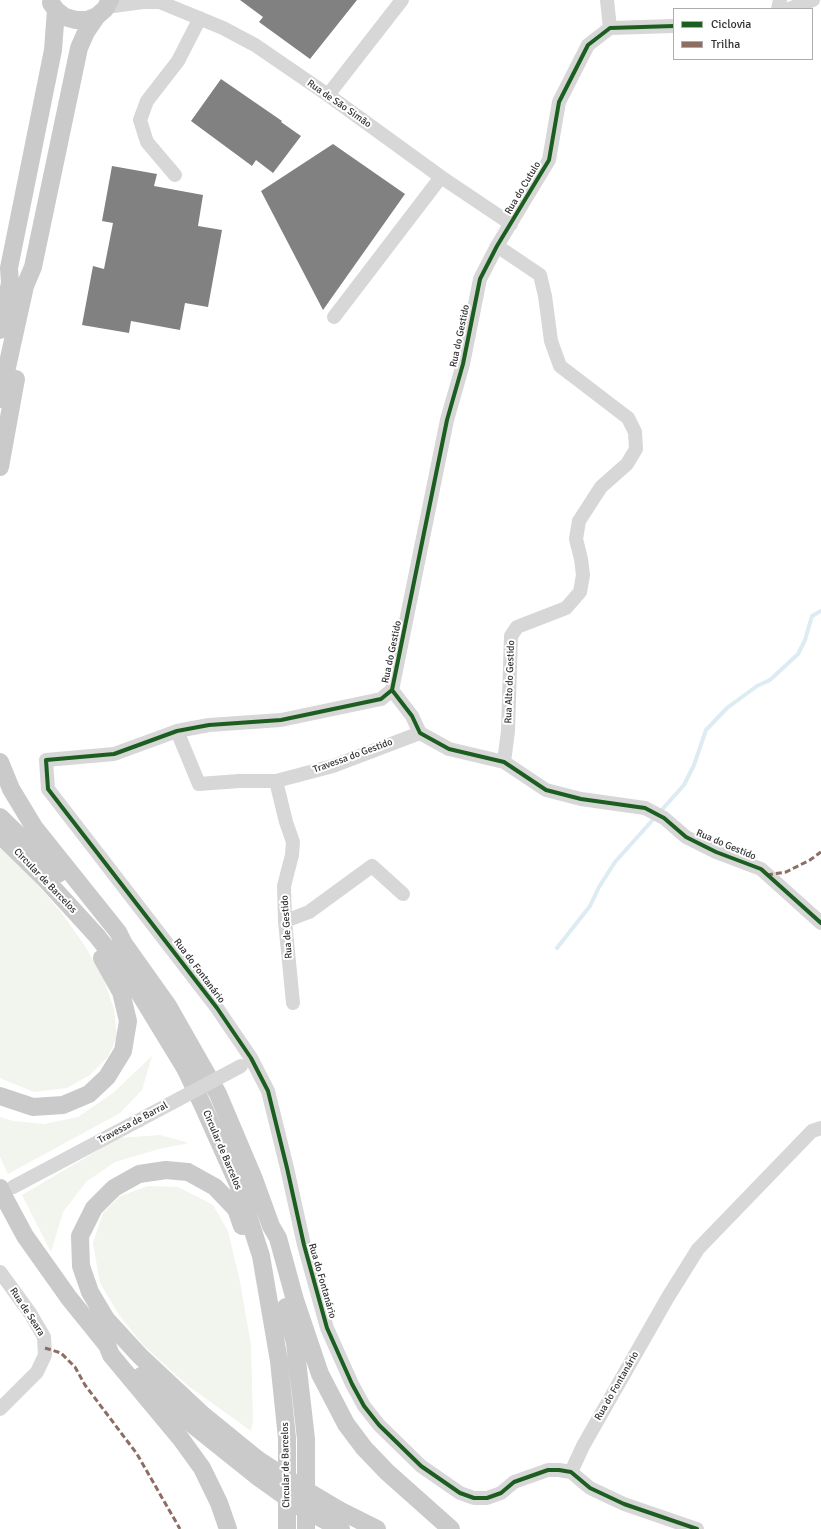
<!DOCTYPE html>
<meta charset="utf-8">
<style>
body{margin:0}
#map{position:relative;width:821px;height:1529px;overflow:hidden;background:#fff;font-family:Signika,sans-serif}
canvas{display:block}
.legend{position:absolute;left:673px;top:8px;width:140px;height:52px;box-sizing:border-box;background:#fff;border:1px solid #adadad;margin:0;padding:5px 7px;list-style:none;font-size:12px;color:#333}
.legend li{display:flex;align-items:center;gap:8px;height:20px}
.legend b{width:20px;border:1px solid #adadad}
</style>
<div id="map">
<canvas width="821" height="1529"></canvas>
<ul class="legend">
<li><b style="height:5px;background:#1b5e20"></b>Ciclovia</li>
<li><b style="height:5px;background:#8d6e63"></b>Trilha</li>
</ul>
</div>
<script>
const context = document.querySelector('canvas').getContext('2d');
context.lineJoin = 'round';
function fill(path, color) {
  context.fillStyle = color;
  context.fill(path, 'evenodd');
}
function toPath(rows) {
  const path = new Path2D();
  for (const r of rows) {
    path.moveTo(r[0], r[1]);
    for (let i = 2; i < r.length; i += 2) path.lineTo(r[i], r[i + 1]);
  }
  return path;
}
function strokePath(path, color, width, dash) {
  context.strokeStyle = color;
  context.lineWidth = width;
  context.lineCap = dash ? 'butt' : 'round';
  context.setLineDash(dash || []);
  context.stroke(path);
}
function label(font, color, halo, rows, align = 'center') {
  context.font = font + ' Signika,sans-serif';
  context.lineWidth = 4;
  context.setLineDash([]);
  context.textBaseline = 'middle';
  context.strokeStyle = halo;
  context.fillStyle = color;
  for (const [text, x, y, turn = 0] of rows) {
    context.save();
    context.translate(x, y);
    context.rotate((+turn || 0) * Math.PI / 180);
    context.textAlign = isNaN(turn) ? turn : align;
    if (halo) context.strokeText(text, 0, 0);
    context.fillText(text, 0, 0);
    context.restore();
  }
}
fill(toPath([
 [0,848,35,882,61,912,85,946,104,980,114,1009,117,1037,108,1057,90,1075,67,1088,34,1092,2,1079,0,1077],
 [152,1056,142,1090,120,1113,8,1174,0,1157,0,1117,13,1121,44,1124,78,1117,113,1093],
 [160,1135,189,1143,159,1149,115,1162,86,1182,63,1212,51,1252,22,1195,119,1138],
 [148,1186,178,1187,213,1205,228,1231,240,1282,251,1345,253,1421,251,1431,187,1385,143,1345,119,1315,100,1283,93,1243,103,1213,120,1196]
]), '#f1f5ed');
strokePath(toPath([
 [557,948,590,906,599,887,615,862,684,785,694,765,706,730,727,708,757,686,770,680,798,654,805,640,812,616,821,611]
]), '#ddebf3', 4);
fill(toPath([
 [240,0,357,0,310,59,259,22,263,17],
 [221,79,282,121,281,122,301,136,273,173,256,160,252,166,191,121],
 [333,144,405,194,323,310,261,191],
 [112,166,157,174,154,186,203,195,198,226,222,230,208,307,185,303,180,330,131,321,129,333,82,325,93,266,104,269,113,223,102,221]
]), '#818181');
strokePath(toPath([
 [155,0,223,28,255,45,328,95,441,177,511,224],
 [607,0,610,28],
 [106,7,143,2,158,2],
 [778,9,780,0],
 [789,9,813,0],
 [674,26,610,28,588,45,559,102,549,160,497,246,480,279,463,364,447,420,392,690,412,716,420,733,449,749,504,762,546,790,581,799,645,808,664,818,686,837,716,852,761,869,821,923],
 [328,95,402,0],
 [175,175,147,142,140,120,147,101,178,61,200,18],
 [497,246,540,275,545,296,551,341,560,366,628,418,635,432,636,449,627,464,601,487,579,521,576,539,581,559,583,575,580,592,566,608,517,627,511,636,508,731,504,762],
 [334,317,441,177],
 [392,690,381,699,281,720,209,725,177,731,114,754,46,760,48,789,217,1008,251,1058,268,1091,287,1168,304,1245,327,1328,352,1384,364,1406,379,1425,421,1466,460,1493,474,1498,487,1498,501,1493,514,1482,548,1470,559,1470,571,1472,590,1488,624,1504,697,1529],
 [177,731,199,784,239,781,276,781,333,766,420,733],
 [276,781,286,822,293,842,292,855,284,886,285,921,293,1003],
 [285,921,309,912,372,866,403,894],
 [13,1187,179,1099],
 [0,1272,30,1313,44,1337,45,1355,37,1372,0,1409],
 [571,1472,583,1446,668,1297,698,1249,812,1131,821,1128]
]), '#d7d7d7', 14);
strokePath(toPath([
 [51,3,56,10,65,17,76,20,87,20,97,16,105,9,110,0],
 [0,330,10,283,9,268,53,50,56,10],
 [0,399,25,286,33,267,79,48,86,32,97,16],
 [0,467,16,379],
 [0,762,11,789,34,827,118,932,124,944,168,1006,218,1094,254,1179,271,1226,278,1238,295,1300,320,1374,346,1424,364,1448,387,1472,451,1529],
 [0,817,58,874],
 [0,835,44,878,97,936,132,981,185,1068,203,1106,238,1184,261,1256,279,1361,287,1438,287,1529],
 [0,1096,33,1107,63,1105,89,1094,107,1077,123,1051,128,1021,121,992,102,958],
 [0,1188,4,1197,25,1236,69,1298,107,1345,111,1355,181,1439,202,1468,219,1503,228,1529],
 [242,1226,236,1209,215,1187,188,1172,166,1170,139,1174,114,1188,94,1208,80,1236,81,1266,90,1292,106,1319,140,1356,203,1415,257,1459],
 [286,1307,295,1343,306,1439,306,1529],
 [141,1376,193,1425,258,1477],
 [339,1510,377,1529]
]), '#cacaca', 18);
strokePath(toPath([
 [179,1099,241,1066]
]), '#d7d7d7', 14);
strokePath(toPath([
 [257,1459,297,1485,339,1510],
 [258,1477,297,1505,341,1529]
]), '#cacaca', 18);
strokePath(toPath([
 [767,875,786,872,810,860,821,852],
 [45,1348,61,1353,75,1367,85,1385,137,1454,180,1529]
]), '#8d6e63', 3, [6, 3]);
strokePath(toPath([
 [674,26,610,28,588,45,559,102,549,160,497,246,480,279,463,364,447,420,392,690,412,716,420,733,449,749,504,762,546,790,581,799,645,808,664,818,686,837,716,852,761,869,821,923],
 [392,690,381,699,281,720,209,725,177,731,114,754,46,760,48,789,217,1008,251,1058,268,1091,287,1168,304,1245,327,1328,352,1384,364,1406,379,1425,421,1466,460,1493,474,1498,487,1498,501,1493,514,1482,548,1470,559,1470,571,1472,590,1488,624,1504,697,1529]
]), '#1b5e20', 4);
label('10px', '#333', '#fff', [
 ["Rua de São Simão",339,104,35],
 ["Rua do Cutulo",523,188,-59],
 ["Rua do Gestido",460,336,-78],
 ["Rua do Gestido",392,652,-78],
 ["Rua Alto do Gestido",510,682,-88],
 ["Travessa do Gestido",353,756,-20],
 ["Rua do Gestido",726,845,23],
 ["Circular de Barcelos",45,881,46],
 ["Rua de Gestido",287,927,-94],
 ["Rua do Fontanário",199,971,53],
 ["Travessa de Barral",133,1123,-28],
 ["Circular de Barcelos",222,1150,67],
 ["Rua do Fontanário",322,1281,74],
 ["Rua de Seara",27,1312,57],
 ["Rua do Fontanário",617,1386,-60],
 ["Circular de Barcelos",286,1465,-91]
]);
</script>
